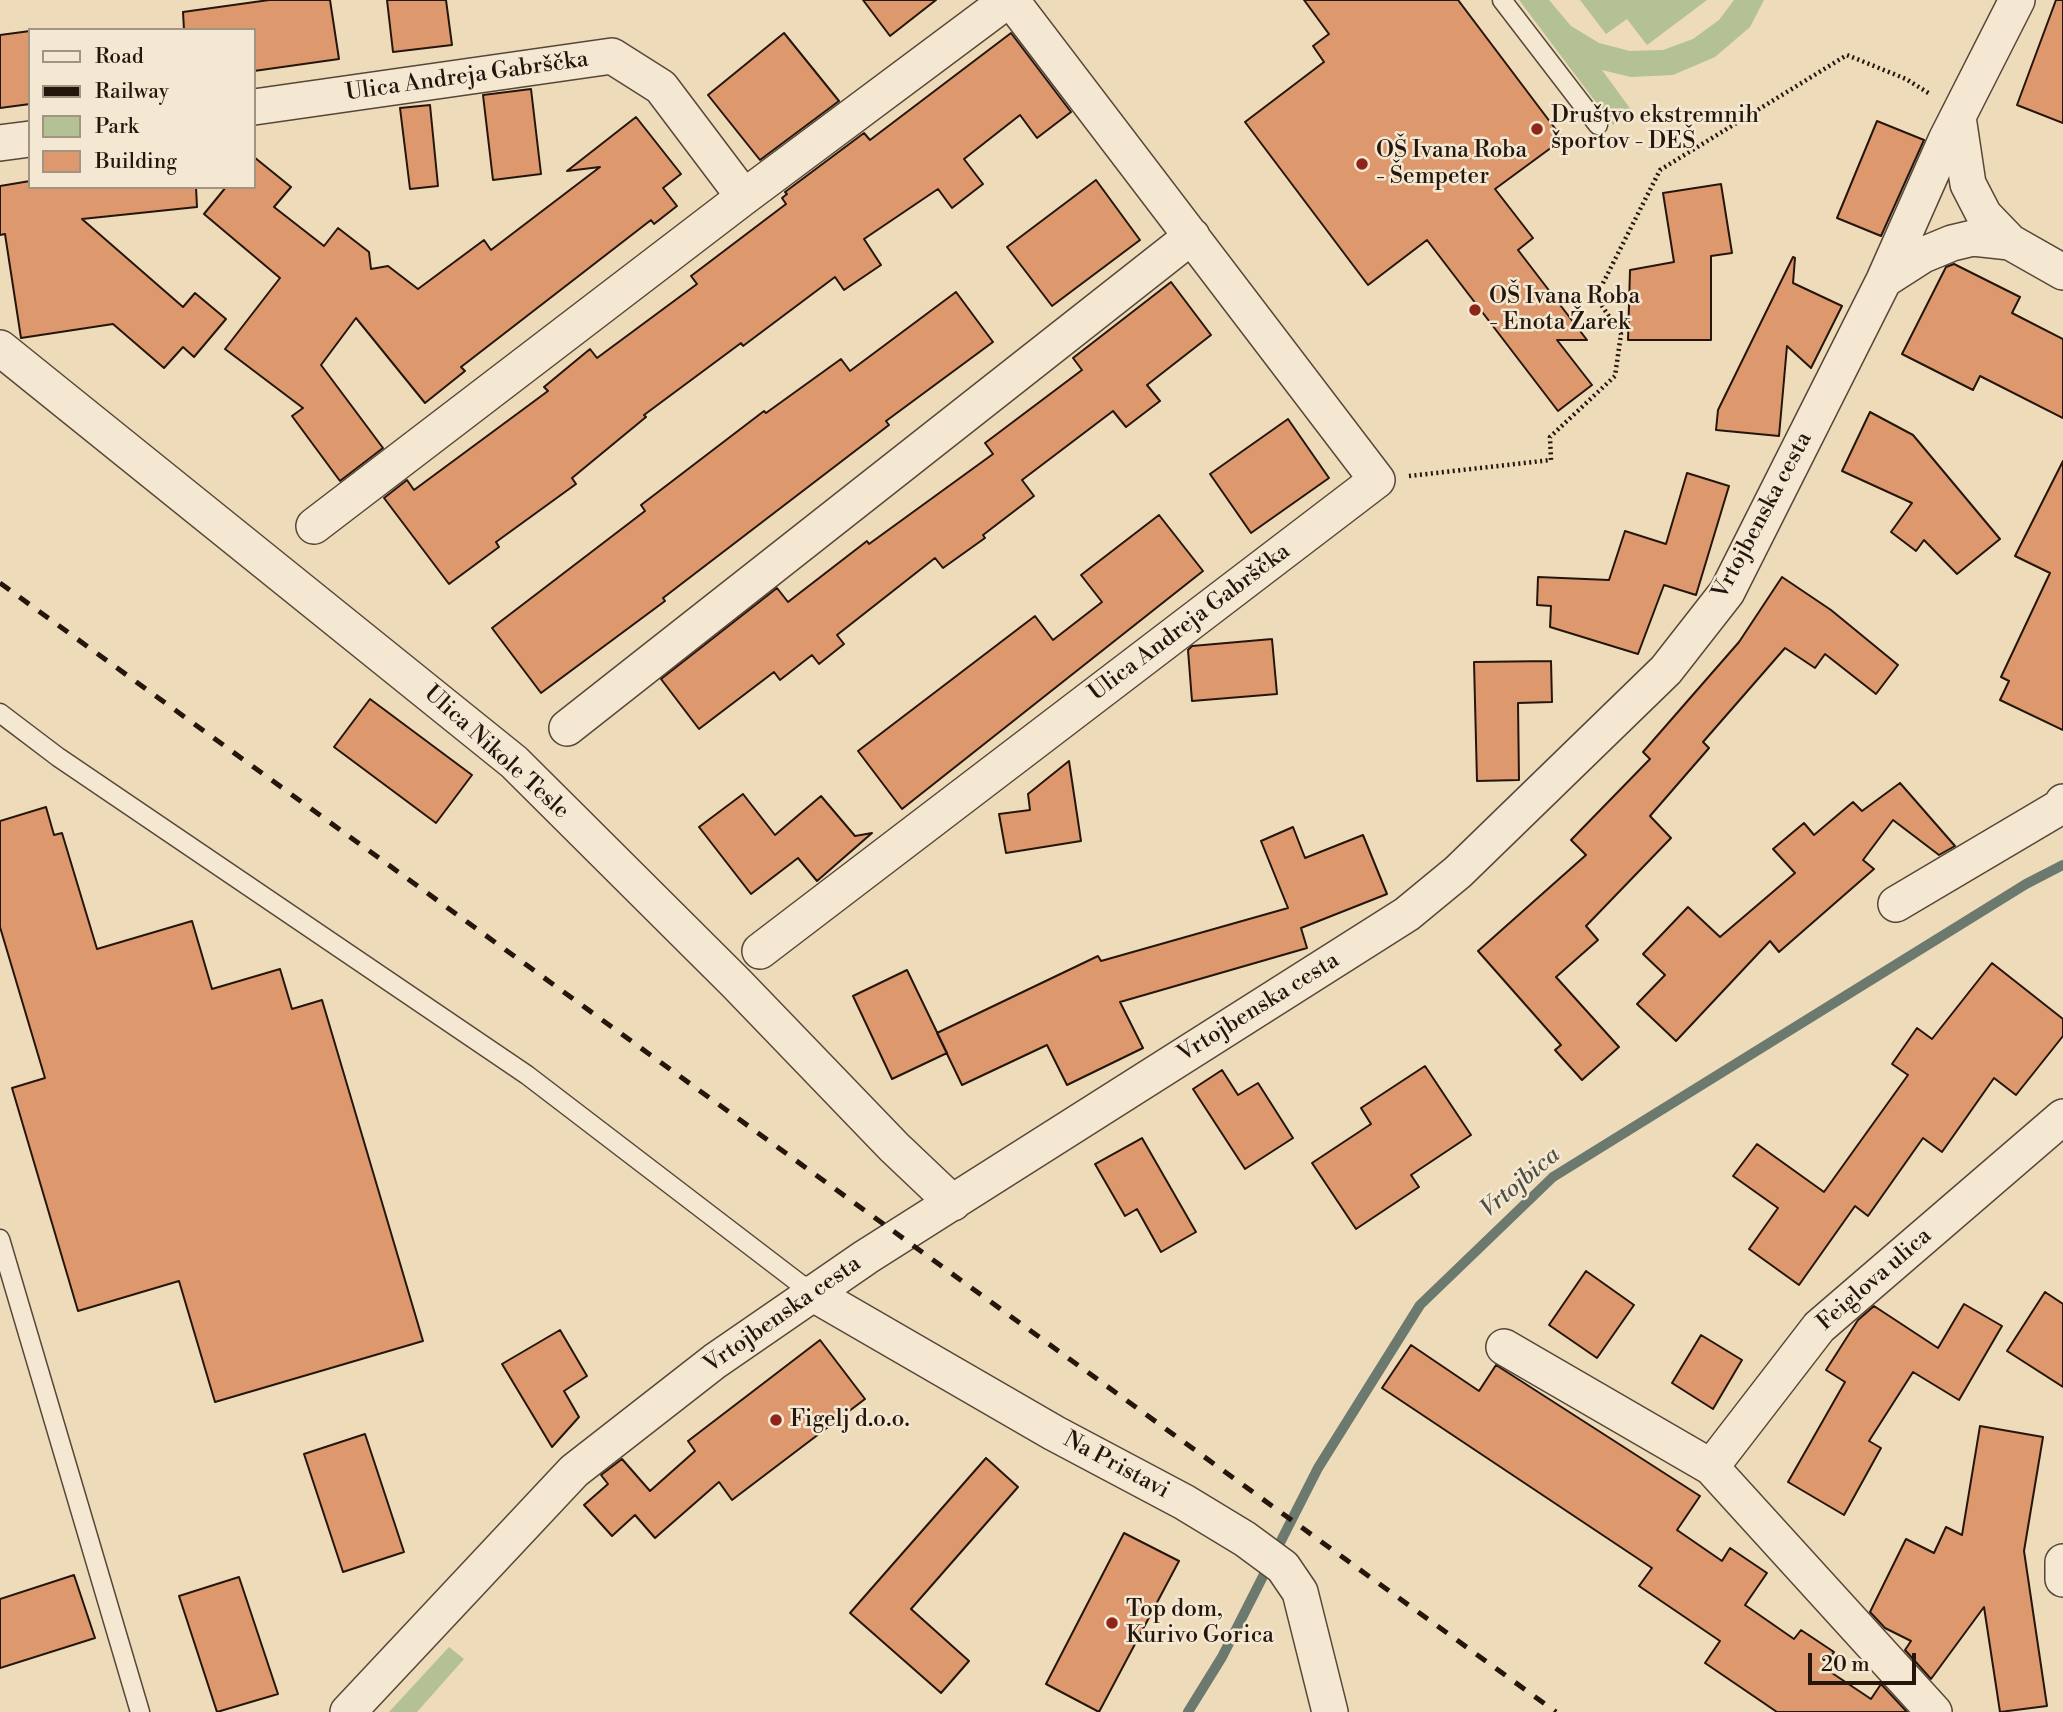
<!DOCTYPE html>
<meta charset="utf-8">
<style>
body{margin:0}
#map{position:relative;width:2063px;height:1712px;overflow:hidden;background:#eedbba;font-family:"Libre Bodoni",serif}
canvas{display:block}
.legend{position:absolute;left:28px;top:28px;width:228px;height:161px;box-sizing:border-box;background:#f4e8d2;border:2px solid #a19483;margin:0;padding:9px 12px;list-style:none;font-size:21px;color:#25160d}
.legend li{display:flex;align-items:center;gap:14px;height:35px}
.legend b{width:35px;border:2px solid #a19483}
.scale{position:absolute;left:1808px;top:1653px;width:108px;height:32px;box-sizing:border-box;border:4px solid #25160d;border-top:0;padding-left:9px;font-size:21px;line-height:24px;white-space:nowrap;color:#25160d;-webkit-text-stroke:5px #f4e8d2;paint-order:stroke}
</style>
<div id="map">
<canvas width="2063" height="1712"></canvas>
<ul class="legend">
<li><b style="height:9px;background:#f4e8d2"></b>Road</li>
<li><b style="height:9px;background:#25160d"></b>Railway</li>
<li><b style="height:19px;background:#b3c194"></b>Park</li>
<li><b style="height:19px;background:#dd986d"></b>Building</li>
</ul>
<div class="scale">20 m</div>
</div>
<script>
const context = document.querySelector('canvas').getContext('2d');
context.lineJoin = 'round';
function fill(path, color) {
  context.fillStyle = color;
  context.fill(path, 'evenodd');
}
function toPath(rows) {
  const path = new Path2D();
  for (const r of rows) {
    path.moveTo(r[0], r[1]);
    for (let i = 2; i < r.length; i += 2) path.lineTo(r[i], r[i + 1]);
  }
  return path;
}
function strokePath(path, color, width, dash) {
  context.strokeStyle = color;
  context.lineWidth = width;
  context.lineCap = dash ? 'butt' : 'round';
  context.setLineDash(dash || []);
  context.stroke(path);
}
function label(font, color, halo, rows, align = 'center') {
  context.font = font + ' "Libre Bodoni",serif';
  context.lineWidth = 5;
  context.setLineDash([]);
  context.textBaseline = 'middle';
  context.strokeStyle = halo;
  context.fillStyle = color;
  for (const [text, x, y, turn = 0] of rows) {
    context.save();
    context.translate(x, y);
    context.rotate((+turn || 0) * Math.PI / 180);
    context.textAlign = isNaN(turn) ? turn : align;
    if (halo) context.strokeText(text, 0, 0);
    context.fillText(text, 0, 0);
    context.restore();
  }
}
fill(toPath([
 [1519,0,1549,0,1571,26,1599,43,1630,51,1663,50,1693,39,1719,20,1734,0,1764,0,1750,27,1715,57,1673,75,1631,77,1602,70,1632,111,1613,125],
 [1580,0,1707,0,1647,45,1627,19,1606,34],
 [449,1647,464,1659,417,1712,389,1712]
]), '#b3c194');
strokePath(toPath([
 [1188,1712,1222,1657,1318,1468,1420,1305,1553,1177,2026,884,2063,865]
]), '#6b796e', 10);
const building = toPath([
 [269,0,330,0,339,59,254,71,254,30,184,30,183,12,269,0],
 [387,0,446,0,452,45,393,52,387,0],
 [863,0,936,0,890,36,863,0],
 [1304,0,1458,0,1563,139,1495,189,1533,238,1518,250,1587,340,1557,340,1592,385,1558,411,1427,240,1368,285,1245,122,1324,62,1313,46,1329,34,1304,0],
 [2056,0,2063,0,2063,123,2017,105,2056,0],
 [30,31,30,104,0,108,0,35,30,31],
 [784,33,839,101,760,160,708,95,784,33],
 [1011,33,1071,112,1037,138,1020,115,964,159,983,184,952,208,938,189,864,239,881,265,844,290,835,277,743,346,741,343,644,415,646,417,572,478,576,484,496,542,499,547,449,584,384,498,407,480,414,490,548,391,544,387,590,349,597,358,697,284,691,276,786,204,782,198,787,194,785,192,864,133,870,140,1011,33],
 [531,89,541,174,493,180,483,95,531,89],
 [430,105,438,186,410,189,400,108,430,105],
 [636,117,681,174,663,188,677,206,654,224,651,220,461,367,465,371,425,403,356,318,321,365,383,448,340,481,292,416,303,408,225,349,280,278,204,214,226,187,254,187,254,157,291,187,274,207,324,246,338,228,369,252,371,269,388,266,418,289,484,240,491,250,600,167,567,171,636,117],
 [1877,121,1924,140,1881,236,1837,218,1877,121],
 [1096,180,1140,240,1052,306,1007,247,1096,180],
 [30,181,30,187,196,187,197,207,82,219,183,307,195,293,226,319,194,357,183,347,164,368,113,324,21,338,5,234,0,235,0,186,30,181],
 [1721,184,1732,253,1711,256,1711,340,1628,340,1630,270,1674,262,1663,193,1721,184],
 [1793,257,1795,258,1793,283,1842,306,1811,368,1787,346,1779,436,1716,430,1718,410,1793,257],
 [1954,264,2020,297,2012,313,2063,339,2063,418,1980,376,1973,390,1902,354,1946,267,1954,264],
 [1171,282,1211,335,1147,385,1160,401,1126,427,1113,411,1022,480,1034,496,983,535,985,538,943,568,935,558,837,635,844,644,819,664,812,655,780,680,774,672,699,729,661,679,777,588,788,602,867,541,869,544,993,454,985,443,1082,370,1073,358,1171,282],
 [956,292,993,342,886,421,889,425,663,598,665,601,541,693,492,628,645,511,641,505,764,411,766,413,841,359,850,371,956,292],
 [1870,412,1913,435,2000,539,1957,574,1924,540,1916,551,1891,532,1912,503,1842,471,1870,412],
 [1288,419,1329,478,1251,533,1210,474,1288,419],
 [2063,461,2063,730,2000,700,2009,681,2001,677,2050,573,2015,556,2063,461],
 [1687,473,1729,486,1696,595,1664,585,1638,654,1550,627,1551,606,1537,605,1538,577,1609,580,1625,531,1666,544,1687,473],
 [1159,515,1203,571,902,809,858,751,1035,616,1053,640,1102,602,1081,575,1159,515],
 [1782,577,1831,610,1898,665,1876,694,1825,654,1815,668,1785,648,1703,742,1709,748,1650,816,1671,838,1586,926,1598,940,1556,977,1619,1047,1582,1080,1555,1050,1561,1045,1478,951,1586,855,1571,840,1650,759,1643,752,1739,642,1782,577],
 [1272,639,1277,694,1192,701,1188,650,1192,646,1272,639],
 [1551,661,1552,702,1518,703,1519,780,1477,781,1474,662,1551,661],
 [370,699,472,775,436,823,334,747,370,699],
 [1069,761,1081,841,1006,853,999,814,1030,810,1028,794,1069,761],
 [1900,783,1955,846,1939,855,1893,820,1863,860,1874,869,1779,952,1770,941,1676,1041,1637,1004,1665,975,1643,954,1688,907,1720,937,1795,873,1773,849,1804,823,1814,835,1853,802,1862,811,1900,783],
 [743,794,775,835,821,796,855,836,872,833,817,881,798,858,751,894,699,827,743,794],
 [46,807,54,835,62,833,97,949,192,921,212,989,280,969,292,1009,322,1000,423,1341,215,1402,179,1281,78,1311,12,1088,45,1078,0,927,0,821,46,807],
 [1293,827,1305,858,1363,835,1387,894,1301,928,1307,948,1120,1002,1143,1048,1067,1085,1047,1045,962,1085,937,1033,1098,956,1101,961,1288,908,1261,841,1293,827],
 [1992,963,2063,1019,2063,1036,2016,1095,1994,1078,1942,1152,1923,1138,1868,1216,1855,1206,1799,1285,1749,1249,1778,1208,1733,1176,1757,1144,1824,1192,1908,1075,1892,1064,1917,1028,1932,1039,1992,963],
 [907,970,947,1053,892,1079,853,996,907,970],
 [1425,1066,1471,1135,1411,1175,1419,1187,1356,1229,1312,1163,1371,1124,1361,1108,1425,1066],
 [1222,1070,1238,1095,1258,1083,1293,1138,1245,1169,1193,1089,1222,1070],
 [1142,1138,1196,1232,1161,1252,1137,1209,1125,1216,1095,1164,1142,1138],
 [1586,1271,1634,1305,1597,1358,1549,1325,1586,1271],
 [2045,1292,2063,1304,2063,1387,2007,1351,2045,1292],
 [1964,1304,2002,1326,1959,1400,1913,1372,1869,1441,1881,1448,1844,1515,1788,1482,1845,1382,1826,1370,1858,1320,1874,1306,1938,1348,1964,1304],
 [560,1330,587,1376,564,1391,579,1417,552,1447,502,1364,560,1330],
 [1701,1335,1742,1360,1713,1409,1672,1383,1701,1335],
 [820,1340,865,1399,732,1500,719,1482,655,1538,635,1515,612,1536,584,1505,608,1484,601,1475,622,1459,650,1491,695,1451,688,1441,820,1340],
 [1411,1345,1479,1391,1496,1365,1700,1496,1677,1530,1722,1561,1730,1548,1767,1573,1745,1605,1794,1639,1801,1630,1834,1652,1823,1667,1871,1699,1881,1684,1907,1712,1777,1712,1705,1663,1720,1641,1639,1586,1652,1568,1382,1388,1411,1345],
 [1980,1426,2043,1437,2024,1551,2047,1706,2000,1712,1984,1607,1931,1679,1905,1650,1911,1641,1885,1628,1870,1612,1906,1539,1934,1553,1946,1527,1962,1535,1980,1426],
 [365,1434,404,1552,343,1572,304,1454,365,1434],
 [986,1458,1018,1487,911,1609,969,1661,941,1693,850,1613,986,1458],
 [1124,1533,1179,1561,1099,1712,1046,1684,1124,1533],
 [74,1575,95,1638,0,1668,0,1599,74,1575],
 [239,1577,278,1694,217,1712,179,1596,239,1577]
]);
fill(building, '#dd986d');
strokePath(building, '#25160d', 2);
const lane = toPath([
 [1502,0,1598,125],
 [0,713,58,757,527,1075,812,1293],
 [0,1239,140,1712]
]);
const street = toPath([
 [254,107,612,56,661,87,744,197],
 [1958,117,1968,184,1984,215,2010,242,2063,272],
 [0,143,30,139],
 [1884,280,1923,255,1952,243,1973,238,2010,242],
 [0,348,514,762,737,984,894,1147,953,1203],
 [314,526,744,197,1008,0],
 [567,728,1192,236],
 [1896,904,2060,807,2063,802],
 [760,951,1377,480,1011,0],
 [812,1293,1054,1433,1184,1502,1245,1539,1283,1567,1300,1592,1330,1712],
 [1504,1347,1711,1467,1934,1712],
 [1711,1467,1819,1327,2063,1117],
 [2063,1562,2063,1579],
 [348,1712,574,1471,715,1361,866,1257,1407,914,1458,872,1666,670,1727,592,1884,280,1946,140,2017,0]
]);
strokePath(lane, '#574738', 21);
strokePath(street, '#574738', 38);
strokePath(toPath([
 [1409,476,1551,460,1550,437,1615,376,1621,334,1596,297,1660,170,1847,55,1906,79,1930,94]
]), '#25160d', 4.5, [2, 3.5]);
strokePath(lane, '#f4e8d2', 18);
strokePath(street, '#f4e8d2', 35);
strokePath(toPath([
 [0,583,1556,1712]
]), '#25160d', 5, [12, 12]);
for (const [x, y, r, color] of [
 [1537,129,7,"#8f2418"],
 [1362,164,7,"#8f2418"],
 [1475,310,7,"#8f2418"],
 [776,1420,7,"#8f2418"],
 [1112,1623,7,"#8f2418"]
]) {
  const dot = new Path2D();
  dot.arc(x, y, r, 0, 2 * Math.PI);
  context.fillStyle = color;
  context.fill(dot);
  strokePath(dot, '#f4e8d2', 2.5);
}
label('23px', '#25160d', '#f4e8d2', [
 ["Ulica Andreja Gabrščka",467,77,-8],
 ["Vrtojbenska cesta",1763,516,-62],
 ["Ulica Andreja Gabrščka",1190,623,-37],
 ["Ulica Nikole Tesle",496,753,42],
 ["Vrtojbenska cesta",1259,1008,-32],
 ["Feiglova ulica",1875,1280,-41],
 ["Vrtojbenska cesta",783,1315,-35],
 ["Na Pristavi",1116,1466,28]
]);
label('23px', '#25160d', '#f4e8d2', [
 ["Društvo ekstremnih",1551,116],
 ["športov - DEŠ",1551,142],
 ["OŠ Ivana Roba",1376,151],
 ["- Šempeter",1376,177],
 ["OŠ Ivana Roba",1489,297],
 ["- Enota Žarek",1489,323],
 ["Figelj d.o.o.",790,1420],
 ["Top dom,",1126,1610],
 ["Kurivo Gorica",1126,1636]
], 'left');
label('italic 24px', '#4e5045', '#f4e8d2', [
 ["Vrtojbica",1521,1183,-40]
]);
</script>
